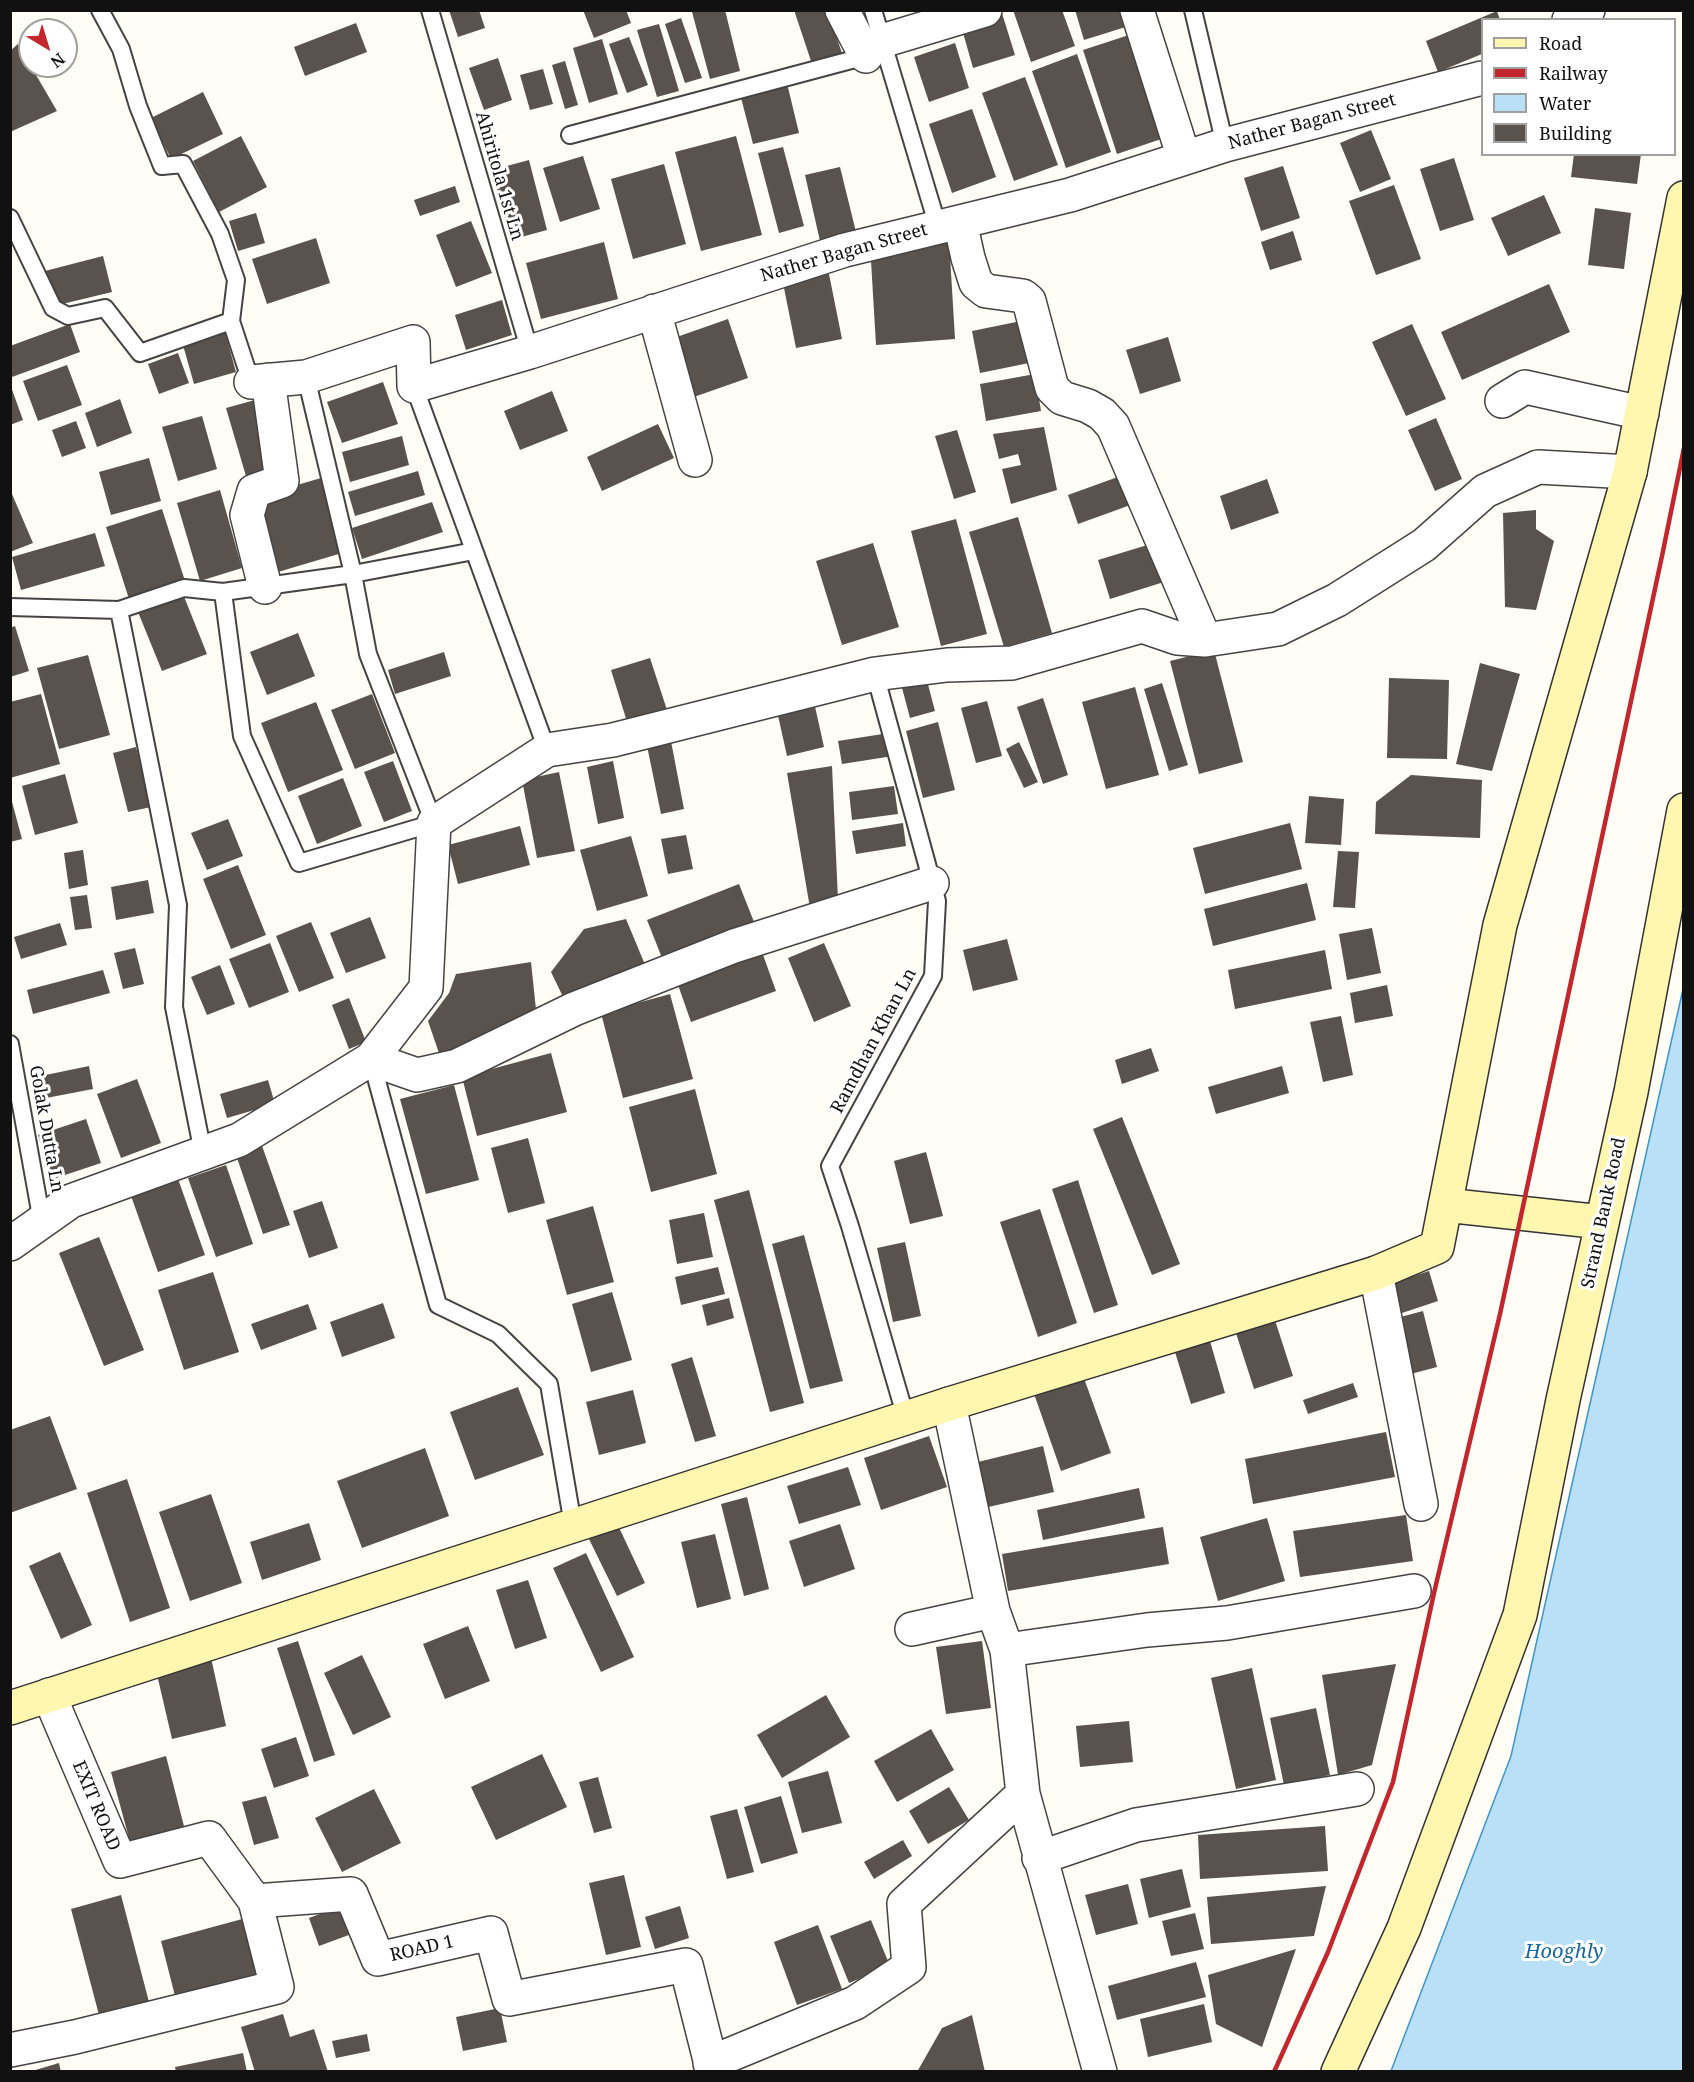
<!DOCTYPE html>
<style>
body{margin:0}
#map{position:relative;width:1694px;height:2082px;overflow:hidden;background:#fffdf5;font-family:"Noto Serif",serif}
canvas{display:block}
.frame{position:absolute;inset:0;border:12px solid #111;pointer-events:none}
.legend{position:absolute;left:1481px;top:18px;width:195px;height:138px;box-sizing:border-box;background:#fff;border:2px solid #a0a0a0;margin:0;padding:8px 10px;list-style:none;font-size:18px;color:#111}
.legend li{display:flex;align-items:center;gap:12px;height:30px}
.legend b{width:30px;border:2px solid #a0a0a0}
.north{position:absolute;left:18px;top:18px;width:60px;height:60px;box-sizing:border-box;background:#fff;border:2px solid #a0a0a0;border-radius:50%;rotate:142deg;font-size:16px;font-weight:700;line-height:24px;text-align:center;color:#111}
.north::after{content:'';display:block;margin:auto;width:21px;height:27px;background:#c4262e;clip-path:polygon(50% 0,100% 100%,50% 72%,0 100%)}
</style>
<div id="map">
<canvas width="1694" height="2082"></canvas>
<div class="frame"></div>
<ul class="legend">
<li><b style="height:8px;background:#fff6b0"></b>Road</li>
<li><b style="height:8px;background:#c4262e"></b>Railway</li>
<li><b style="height:16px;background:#b9e0f7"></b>Water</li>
<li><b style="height:16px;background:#5a524d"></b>Building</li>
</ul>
<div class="north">N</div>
</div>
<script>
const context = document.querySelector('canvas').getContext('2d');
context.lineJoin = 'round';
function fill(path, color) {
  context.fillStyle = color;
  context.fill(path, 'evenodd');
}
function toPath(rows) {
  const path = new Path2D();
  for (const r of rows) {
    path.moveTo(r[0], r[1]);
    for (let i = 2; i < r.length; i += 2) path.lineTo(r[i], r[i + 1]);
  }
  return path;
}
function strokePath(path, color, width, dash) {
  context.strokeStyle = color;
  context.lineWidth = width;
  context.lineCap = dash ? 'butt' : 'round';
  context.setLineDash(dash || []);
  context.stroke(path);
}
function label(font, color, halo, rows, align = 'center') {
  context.font = font + ' "Noto Serif",serif';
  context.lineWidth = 6;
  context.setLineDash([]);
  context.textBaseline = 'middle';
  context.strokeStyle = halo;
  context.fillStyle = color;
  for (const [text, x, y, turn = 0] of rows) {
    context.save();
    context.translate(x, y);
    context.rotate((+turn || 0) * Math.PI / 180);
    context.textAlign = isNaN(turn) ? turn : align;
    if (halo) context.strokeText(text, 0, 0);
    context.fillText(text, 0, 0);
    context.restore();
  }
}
const water = toPath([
 [1683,989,1683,2071,1391,2071,1511,1756,1683,989]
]);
fill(water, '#b9e0f7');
strokePath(water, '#3f96cf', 1.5);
fill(toPath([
 [449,10,479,10,485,28,458,37],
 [583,10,626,10,631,23,594,38],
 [697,10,725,10,740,71,710,79,692,12],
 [794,10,827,10,842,53,812,64],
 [996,10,1001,10,1015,55,973,68,960,22],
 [1013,10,1062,10,1075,46,1031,62],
 [1075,10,1128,10,1132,25,1084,40],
 [1497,11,1500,20,1482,20,1482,54,1438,72,1426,41],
 [681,18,702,78,685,83,665,24],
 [356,23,367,52,305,76,294,47],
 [659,24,679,91,657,97,637,30],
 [1135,33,1170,136,1117,154,1083,50],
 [629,37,648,85,627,93,609,44],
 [602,39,618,94,589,103,573,48],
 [955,43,969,88,929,102,914,57],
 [18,44,57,111,10,132,10,51],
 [1077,54,1111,152,1066,168,1032,71],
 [498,58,512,100,484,110,469,68],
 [565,61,578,105,565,109,552,65],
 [543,69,553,104,530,110,520,75],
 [1025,77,1058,165,1014,181,982,93],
 [786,79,799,133,753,144,739,90],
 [203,92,223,134,171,159,151,118],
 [972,109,996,177,952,193,929,124],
 [1371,130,1391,179,1360,192,1340,143],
 [241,136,267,187,219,212,193,161],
 [736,136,762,235,701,251,675,152],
 [783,147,804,226,779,233,758,153],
 [1574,154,1641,154,1637,184,1571,177],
 [583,156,600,209,560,222,543,168],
 [1454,158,1474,220,1440,231,1420,169],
 [529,160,547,230,510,240,492,170],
 [664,164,686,244,633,259,611,179],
 [1283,166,1300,218,1261,231,1244,178],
 [840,167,856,232,820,241,805,175],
 [1394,185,1421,259,1376,275,1349,201],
 [455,186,460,202,420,216,414,200],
 [1544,195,1561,233,1508,256,1491,218],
 [1595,208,1631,213,1624,269,1588,265],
 [256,213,265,243,238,251,229,221],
 [471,221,492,273,456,287,436,235],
 [1293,231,1302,260,1270,270,1261,242],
 [316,238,330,283,267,304,252,259],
 [949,239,955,339,876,345,871,261],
 [604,242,618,299,541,319,526,263],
 [103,256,112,292,54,306,45,271],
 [829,274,842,339,796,348,783,283],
 [1549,284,1570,332,1462,380,1441,332],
 [502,300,512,335,466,350,455,315],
 [728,319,748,378,691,398,671,339],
 [1026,320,1034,362,980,373,972,331],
 [70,324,80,352,12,377,10,346],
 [1412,324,1446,399,1406,416,1372,342],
 [225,332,236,372,194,384,183,345],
 [1168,337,1181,381,1140,394,1126,350],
 [178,353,189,383,159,394,148,364],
 [67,365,82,405,38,421,23,381],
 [1035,374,1041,411,986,421,980,384],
 [383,382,398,424,342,443,327,402],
 [10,384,23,420,10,425],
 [552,391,568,431,520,450,504,411],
 [120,399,132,433,97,447,85,413],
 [255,400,277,475,248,483,226,408],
 [202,416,217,469,178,481,162,427],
 [1436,418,1462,479,1435,491,1408,430],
 [76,421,86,448,62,457,52,430],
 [658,424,674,458,602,491,587,457],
 [1044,427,1057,490,1011,504,1002,469,1021,465,1018,454,999,459,993,434],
 [957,430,976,492,954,499,935,436],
 [402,436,409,465,350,482,342,452],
 [149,458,161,501,111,515,99,472],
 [418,471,425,495,355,516,348,492],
 [1126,474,1136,503,1078,524,1068,495],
 [321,478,342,553,278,572,256,497],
 [1267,479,1279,513,1231,530,1220,496],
 [220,490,242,568,200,581,177,503],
 [12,494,33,543,10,552,10,495],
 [432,502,443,532,362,559,352,528],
 [162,509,185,581,129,599,106,527],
 [1536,510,1536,529,1554,541,1536,610,1505,607,1503,513],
 [1018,517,1052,633,1004,647,969,532],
 [956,519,987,634,941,646,911,531],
 [95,533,105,566,21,590,12,557],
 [873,543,899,627,842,645,816,561],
 [1154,543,1167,581,1110,599,1098,560],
 [183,594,207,654,162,671,138,612],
 [15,626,29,671,10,677,10,628],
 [298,633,315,676,267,695,250,652],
 [1214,650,1243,762,1199,774,1170,661],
 [444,652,451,676,395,694,388,670],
 [88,655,110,735,59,749,37,668],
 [650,658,668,713,628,725,611,670],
 [1480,663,1520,674,1492,771,1456,764],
 [926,677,935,711,910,718,901,684],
 [1389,678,1449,680,1447,759,1387,758],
 [1162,683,1188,765,1169,771,1144,689],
 [1135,687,1159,775,1106,789,1082,702],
 [41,694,60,764,10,778,10,702],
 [372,694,395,753,355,769,331,710],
 [1043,698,1068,775,1043,784,1017,707],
 [987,701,1002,756,976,763,961,708],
 [316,702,343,770,288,792,261,723],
 [814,702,824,747,787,756,777,711],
 [938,722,955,790,923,798,906,731],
 [889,733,893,756,842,764,838,741],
 [670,736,684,809,661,814,646,741],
 [1019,742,1038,782,1024,788,1006,749],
 [136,747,151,807,128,812,113,753],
 [393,761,412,811,384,822,364,772],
 [613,761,624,818,598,824,587,767],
 [832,766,838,900,810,908,787,773],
 [559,772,575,851,537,858,522,780],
 [65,774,78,823,35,835,22,786],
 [1411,775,1482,780,1480,838,1375,834,1376,802],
 [343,778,362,826,317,844,298,796],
 [894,786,898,814,852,820,849,792],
 [1309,796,1344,799,1341,845,1305,843],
 [11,798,22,839,10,842,10,799],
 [228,819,243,856,207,870,191,833],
 [903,823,906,846,856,854,852,831],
 [1290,823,1302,869,1205,894,1193,848],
 [520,826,530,865,458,884,448,845],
 [686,835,693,869,668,874,661,839],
 [631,836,648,896,597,911,580,850],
 [83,850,88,885,69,889,64,853],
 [1338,851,1359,852,1355,908,1333,907],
 [238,865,266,935,231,949,203,879],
 [148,880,154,913,116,920,111,887],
 [1307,883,1316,920,1213,946,1204,909],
 [739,884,756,927,664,963,647,920],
 [87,895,92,928,75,930,70,897],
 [370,917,386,958,346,973,330,933],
 [626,919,646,967,564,999,551,972,584,929],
 [311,922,334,978,299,992,276,936],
 [60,923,67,945,21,959,14,937],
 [1372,928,1381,973,1347,980,1339,934],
 [1007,939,1018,980,973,991,963,950],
 [270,943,289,992,249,1008,229,959],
 [824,943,851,1006,814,1022,788,958],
 [135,948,144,984,123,989,114,953],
 [1325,950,1332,989,1235,1009,1228,970],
 [762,952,776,991,691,1022,677,982],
 [531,962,537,1019,441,1059,428,1021,449,993,456,974],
 [220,965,235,1004,207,1015,191,977],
 [103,970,110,993,33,1014,27,990],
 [1387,985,1393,1016,1355,1023,1350,993],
 [670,994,693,1079,623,1098,601,1013],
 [349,998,366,1042,349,1049,332,1005],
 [1341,1016,1353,1075,1323,1082,1310,1022],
 [1151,1048,1159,1071,1122,1084,1115,1060],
 [551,1053,567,1112,477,1136,462,1077],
 [89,1066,93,1089,41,1099,36,1077],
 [1282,1066,1289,1093,1216,1114,1208,1087],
 [137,1079,161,1143,121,1158,97,1094],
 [268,1080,275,1104,227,1118,220,1094],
 [454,1085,479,1180,426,1194,400,1099],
 [695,1089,717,1174,651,1192,629,1107],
 [1122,1117,1180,1264,1152,1275,1093,1129],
 [86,1119,101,1163,53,1179,38,1135],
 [528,1138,545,1203,508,1213,491,1148],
 [261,1143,290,1225,263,1234,235,1152],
 [926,1152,943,1216,910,1224,894,1161],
 [226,1165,253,1244,216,1257,188,1178],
 [177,1176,205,1255,158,1272,130,1193],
 [1078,1180,1118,1305,1094,1313,1052,1189],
 [749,1190,804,1403,770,1412,714,1200],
 [322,1201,338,1248,309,1258,293,1211],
 [593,1206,614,1282,567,1295,546,1220],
 [1040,1209,1077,1323,1038,1337,1000,1222],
 [704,1213,713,1257,677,1264,669,1220],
 [804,1235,843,1381,810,1389,772,1244],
 [99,1237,144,1350,104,1366,59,1253],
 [905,1242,921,1316,893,1322,877,1248],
 [718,1267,725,1294,681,1305,675,1277],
 [1429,1271,1438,1301,1396,1315,1386,1285],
 [213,1272,239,1352,184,1370,158,1290],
 [612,1292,632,1360,591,1372,572,1304],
 [729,1298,734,1318,707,1326,702,1305],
 [383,1303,395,1338,342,1357,330,1322],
 [308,1304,317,1329,261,1350,251,1324],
 [1423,1311,1437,1367,1407,1375,1393,1319],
 [1273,1314,1293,1376,1254,1389,1234,1327],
 [1210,1341,1225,1393,1191,1404,1175,1352],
 [692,1357,716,1436,695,1442,671,1364],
 [1081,1370,1111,1453,1061,1471,1032,1388],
 [1353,1383,1358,1397,1308,1414,1303,1400],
 [518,1387,544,1455,475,1480,450,1412],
 [633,1390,646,1443,599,1455,586,1402],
 [50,1416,77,1489,10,1513,10,1430],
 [1386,1432,1395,1477,1253,1504,1245,1459],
 [929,1436,947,1487,881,1510,864,1458],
 [1043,1446,1054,1492,984,1508,974,1463],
 [425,1448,449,1516,362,1548,337,1481],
 [848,1467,861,1505,799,1524,787,1486],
 [127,1479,170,1608,130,1622,87,1493],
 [1139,1488,1145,1518,1043,1540,1037,1510],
 [211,1494,242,1583,190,1601,159,1512],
 [747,1497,769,1589,744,1596,721,1504],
 [1406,1515,1413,1561,1300,1577,1293,1531],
 [1267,1518,1285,1581,1218,1601,1200,1537],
 [616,1521,645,1583,617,1596,587,1535],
 [309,1523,321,1560,262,1580,250,1542],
 [840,1524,855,1569,804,1587,789,1541],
 [1163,1527,1169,1564,1008,1591,1002,1554],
 [715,1534,731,1599,697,1608,681,1542],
 [60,1552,92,1625,61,1639,29,1566],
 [586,1553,634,1657,601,1672,553,1568],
 [528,1580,547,1638,515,1649,496,1590],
 [468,1626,490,1681,445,1699,423,1644],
 [298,1641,335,1755,314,1762,277,1648],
 [982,1641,991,1708,946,1714,936,1647],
 [210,1653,226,1726,172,1739,155,1666],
 [362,1655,391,1717,353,1735,324,1673],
 [1396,1664,1372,1765,1338,1775,1322,1675],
 [1252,1668,1276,1780,1236,1789,1211,1678],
 [826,1695,850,1737,782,1778,757,1735],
 [1316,1708,1330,1775,1284,1785,1270,1718],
 [1129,1721,1133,1762,1080,1767,1076,1726],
 [931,1729,954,1770,897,1802,874,1761],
 [296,1737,309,1776,274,1788,261,1749],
 [542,1754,567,1807,496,1840,471,1787],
 [166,1756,186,1834,132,1849,111,1772],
 [828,1771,842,1823,802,1833,788,1782],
 [598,1777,612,1828,594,1833,579,1782],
 [949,1787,969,1820,928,1844,909,1811],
 [374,1789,401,1843,342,1872,315,1818],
 [266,1796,279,1838,254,1845,242,1802],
 [781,1796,798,1853,761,1864,744,1807],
 [737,1809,754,1872,727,1879,710,1816],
 [1325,1826,1328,1871,1200,1879,1198,1835],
 [903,1840,912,1856,874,1879,864,1862],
 [1182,1869,1191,1907,1149,1918,1140,1879],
 [624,1875,641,1947,606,1955,589,1883],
 [1128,1884,1138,1924,1096,1935,1085,1895],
 [1326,1886,1314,1936,1211,1944,1207,1897],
 [121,1895,149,2002,99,2015,71,1909],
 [347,1904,357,1932,319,1946,309,1918],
 [680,1906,689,1938,655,1949,645,1917],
 [1195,1913,1204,1949,1171,1956,1162,1921],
 [246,1918,261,1973,175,1996,161,1941],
 [871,1920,890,1966,849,1983,830,1936],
 [818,1925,842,1989,797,2005,774,1942],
 [1296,1949,1262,2047,1216,2024,1208,1975],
 [1196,1962,1206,1997,1117,2020,1108,1986],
 [1204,2004,1212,2042,1148,2057,1140,2019],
 [500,2008,507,2042,463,2051,456,2017],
 [283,2014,290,2037,314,2029,328,2072,255,2072,241,2027],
 [972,2015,985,2072,917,2072,942,2028],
 [367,2034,370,2051,336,2058,332,2041],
 [243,2053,247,2072,176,2072,175,2067],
 [59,2063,61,2072,32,2072,32,2071]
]), '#5a524d');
const service = toPath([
 [100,10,121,49,138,106,162,166,183,164,220,234,236,280,231,321,251,382],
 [430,10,530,352],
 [873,10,938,227],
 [1193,10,1225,145],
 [570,135,870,55],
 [10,218,53,308,68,316,105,308,140,353,231,321],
 [414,386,547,750],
 [223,592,242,736,299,863,434,823,368,654,353,574,306,377],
 [10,607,119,610,184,588,223,592,353,574,474,551],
 [119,610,178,905,174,1007,203,1153],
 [875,674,937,901,933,976,830,1166,850,1226,906,1418],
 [10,1044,42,1222],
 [371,1059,438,1305,498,1334,549,1384,573,1525]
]);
const minor = toPath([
 [842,10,866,56],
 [1137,10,1184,158],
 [1569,20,1588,10],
 [882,41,985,10],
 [960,222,968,258,976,283,986,291,1023,296,1029,301,1052,388,1062,398,1088,406,1102,414,1113,426,1205,640],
 [654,311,695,460],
 [251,382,306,377,413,342,414,386,530,352,845,250,1070,195,1225,145,1482,78],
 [1502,401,1525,387,1642,413],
 [265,587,247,515,254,491,282,481,268,380],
 [371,1059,417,1075,457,1066,574,1009,734,946,932,883],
 [10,1244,71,1201,239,1140,371,1059,426,988,434,823,547,750,613,740,875,674,947,665,1012,663,1142,626,1177,638,1205,640,1278,629,1337,600,1424,545,1485,491,1538,467,1630,472],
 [1376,1273,1421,1504],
 [949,1404,993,1611,1007,1650,1023,1794,1100,2072],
 [912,1629,993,1611],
 [1007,1650,1147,1630,1227,1623,1414,1591],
 [49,1695,120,1861,209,1838,255,1901],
 [1039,1858,1136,1825,1357,1789],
 [10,2050,75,2037,277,1987,255,1901,351,1894,378,1959,491,1933,509,1999,686,1965,713,2072],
 [710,2063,855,2003,909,1967,904,1904,1023,1794]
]);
const secondary = toPath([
 [1445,1205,1602,1222],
 [10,1708,949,1404,1376,1273,1437,1247,1500,925,1630,472,1684,198],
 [1338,2072,1404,1928,1520,1615,1563,1400,1631,1092,1684,810]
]);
strokePath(service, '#444', 20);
strokePath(minor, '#444', 36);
strokePath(secondary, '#333', 36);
strokePath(service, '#fff', 16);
strokePath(minor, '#fff', 33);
strokePath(secondary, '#fff6b0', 33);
strokePath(toPath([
 [1274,2072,1328,1952,1393,1782,1434,1593,1500,1314,1662,556,1684,448]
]), '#c4262e', 4.5);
label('18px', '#111', '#fff', [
 ["Nather Bagan Street",1312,122,-15],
 ["Ahiritola 1st Ln",499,176,74],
 ["Nather Bagan Street",844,253,-16],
 ["Ramdhan Khan Ln",874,1041,-62],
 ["Golak Dutta Ln",46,1129,80],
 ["Strand Bank Road",1604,1213,-78],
 ["EXIT ROAD",96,1806,67],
 ["ROAD 1",422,1949,-13]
]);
label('italic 20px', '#1768a6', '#fff', [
 ["Hooghly",1564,1952]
]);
</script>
